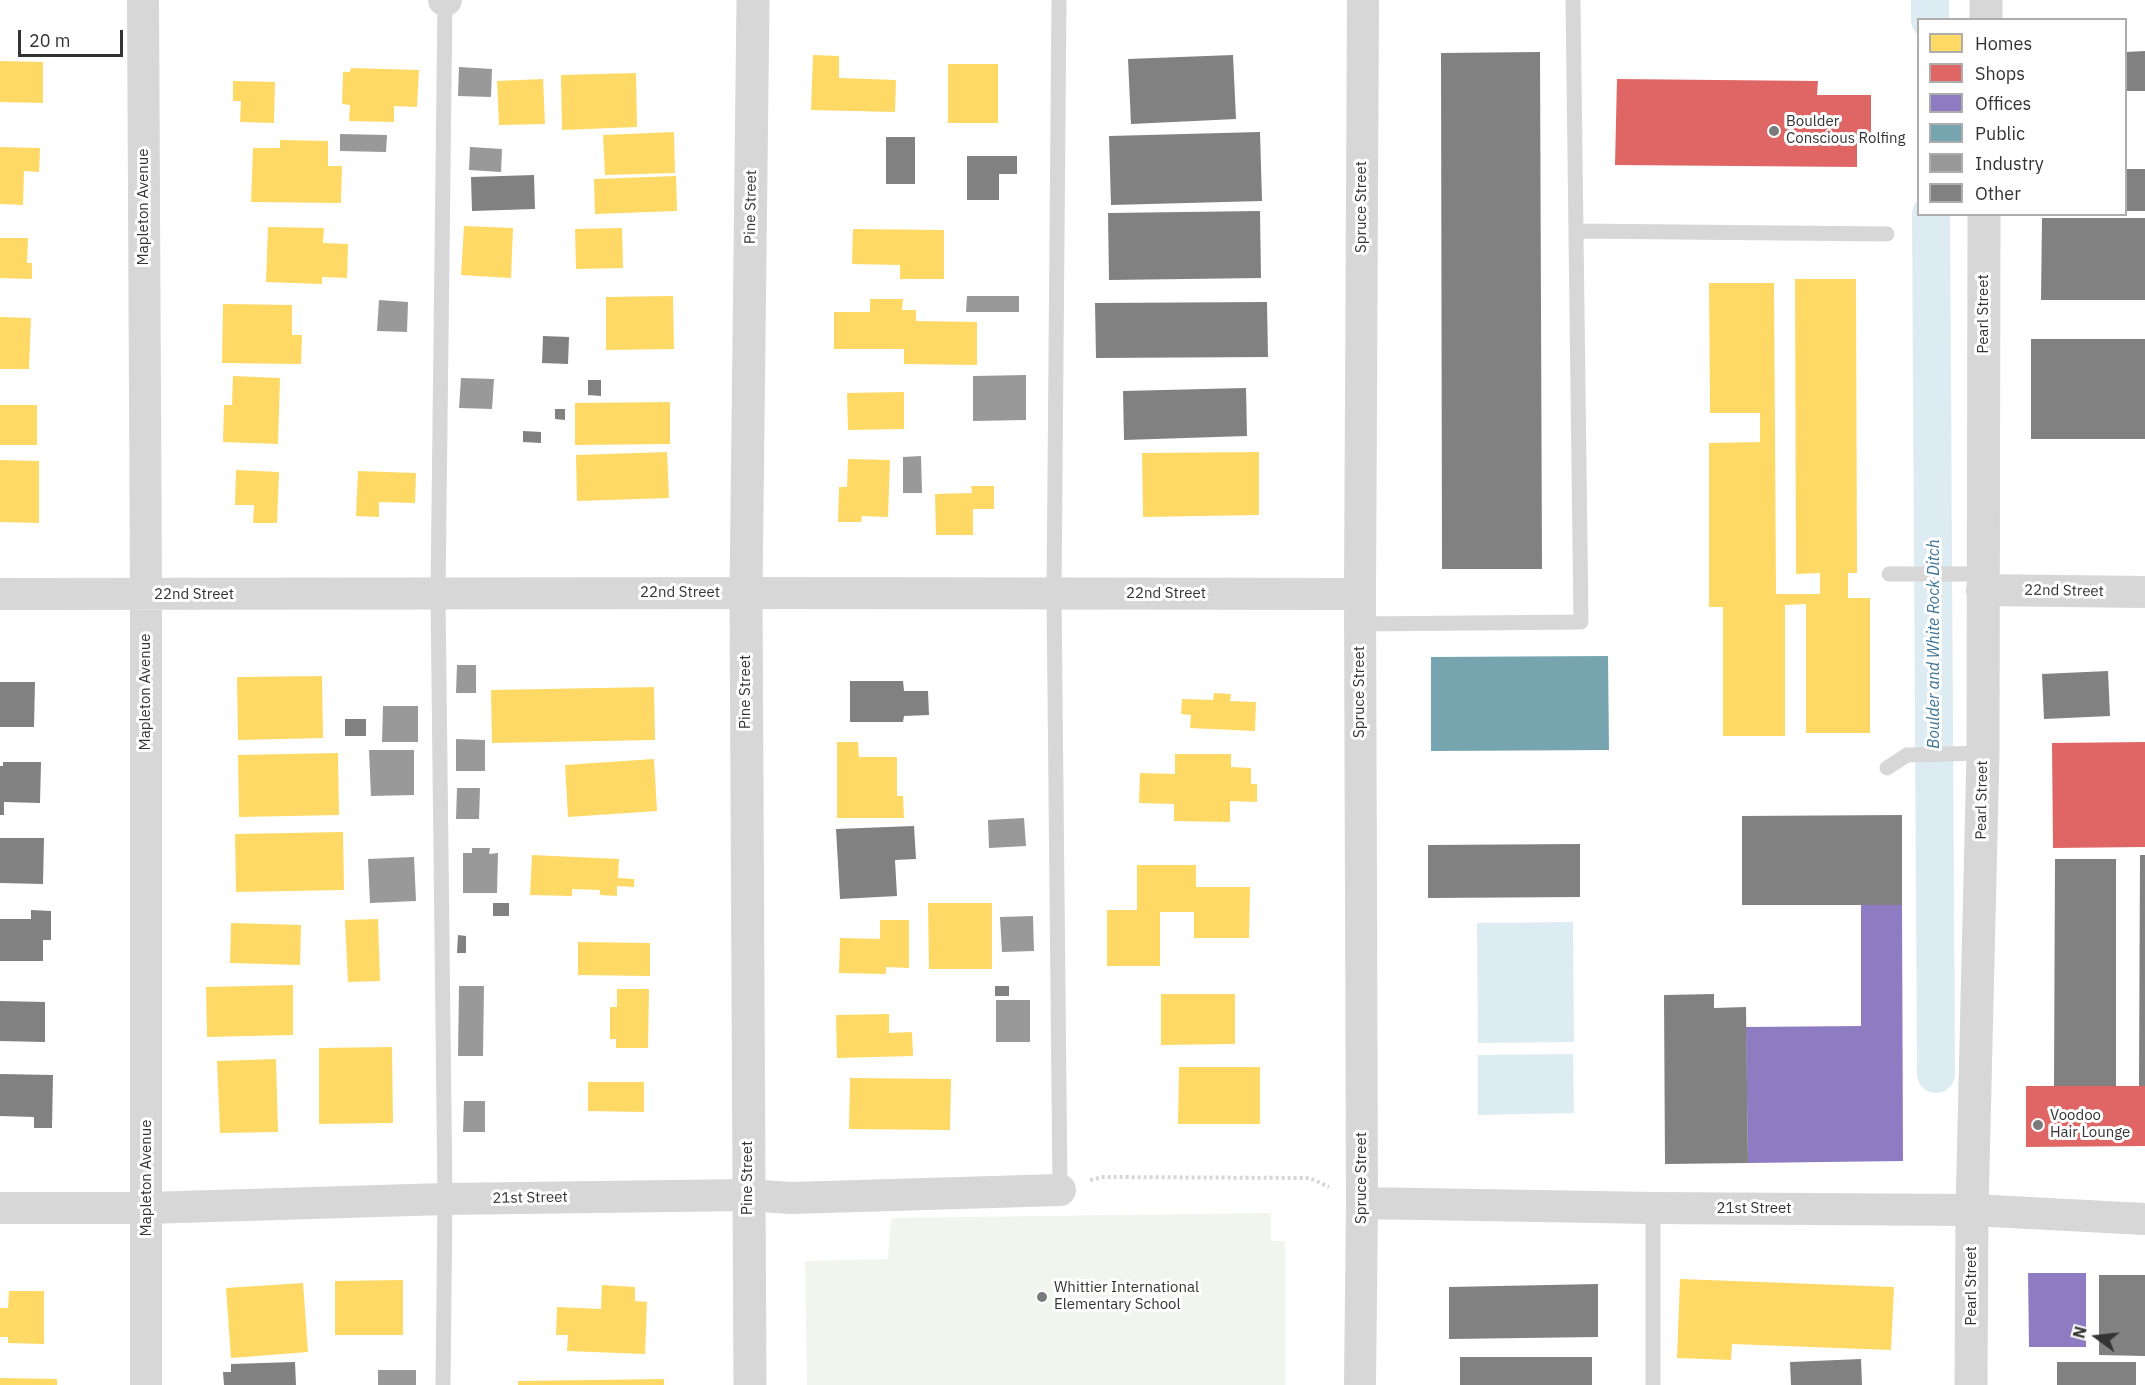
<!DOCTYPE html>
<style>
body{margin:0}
#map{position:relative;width:2145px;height:1385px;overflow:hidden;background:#fff;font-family:"IBM Plex Sans",sans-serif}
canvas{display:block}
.legend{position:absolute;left:1917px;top:18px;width:210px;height:198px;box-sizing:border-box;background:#fff;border:2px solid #adadad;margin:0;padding:8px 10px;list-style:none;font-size:18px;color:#333}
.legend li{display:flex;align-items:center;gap:12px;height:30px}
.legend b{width:30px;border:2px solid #adadad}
.north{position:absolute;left:2067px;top:1307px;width:60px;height:60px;-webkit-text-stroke:4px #fff;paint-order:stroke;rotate:285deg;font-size:16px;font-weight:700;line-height:24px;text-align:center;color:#333}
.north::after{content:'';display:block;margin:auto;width:21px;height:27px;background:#333;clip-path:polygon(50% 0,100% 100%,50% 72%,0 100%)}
.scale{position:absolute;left:18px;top:30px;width:105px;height:27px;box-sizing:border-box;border:3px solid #333;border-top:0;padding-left:8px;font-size:18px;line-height:21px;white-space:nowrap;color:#333;-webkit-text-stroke:4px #fff;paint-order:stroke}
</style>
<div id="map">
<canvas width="2145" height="1385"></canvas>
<ul class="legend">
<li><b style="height:16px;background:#ffd966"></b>Homes</li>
<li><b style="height:16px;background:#e06666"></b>Shops</li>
<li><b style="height:16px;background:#8e7cc3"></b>Offices</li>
<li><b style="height:16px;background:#76a5af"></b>Public</li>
<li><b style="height:16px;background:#999"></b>Industry</li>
<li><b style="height:16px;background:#818181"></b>Other</li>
</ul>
<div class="north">N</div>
<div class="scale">20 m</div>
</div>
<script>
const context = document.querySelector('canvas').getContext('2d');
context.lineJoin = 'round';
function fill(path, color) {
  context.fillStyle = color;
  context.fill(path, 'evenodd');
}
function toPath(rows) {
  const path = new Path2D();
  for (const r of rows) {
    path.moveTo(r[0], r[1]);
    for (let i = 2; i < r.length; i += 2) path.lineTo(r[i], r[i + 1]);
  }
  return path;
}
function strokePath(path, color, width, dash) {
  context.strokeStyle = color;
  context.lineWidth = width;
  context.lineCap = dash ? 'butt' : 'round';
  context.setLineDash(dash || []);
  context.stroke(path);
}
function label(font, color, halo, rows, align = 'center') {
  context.font = font + ' "IBM Plex Sans",sans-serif';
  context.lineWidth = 6;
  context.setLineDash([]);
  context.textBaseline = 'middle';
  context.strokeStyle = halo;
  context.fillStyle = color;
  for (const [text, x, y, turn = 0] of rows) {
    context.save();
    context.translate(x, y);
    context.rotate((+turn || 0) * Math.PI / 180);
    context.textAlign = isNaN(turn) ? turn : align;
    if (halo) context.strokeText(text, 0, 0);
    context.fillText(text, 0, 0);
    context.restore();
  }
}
fill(toPath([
 [1271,1213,1271,1241,1285,1241,1285,1385,807,1385,805,1261,888,1259,891,1218]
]), '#f1f5ed');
fill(toPath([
 [1573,922,1574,1042,1478,1043,1477,923],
 [1573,1054,1574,1113,1478,1115,1478,1055]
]), '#ddebf3');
fill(toPath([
 [813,55,839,56,839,78,896,80,895,112,811,110],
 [0,61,43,62,43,103,0,102],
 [948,64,998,64,998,123,948,123],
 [351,68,419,70,417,107,394,106,394,122,349,121,350,105,342,104,343,72,350,72],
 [636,73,637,127,562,130,561,75],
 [543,79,545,124,499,125,497,81],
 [233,81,275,82,274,123,240,122,241,101,233,101],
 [674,132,675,173,605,175,603,135],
 [280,140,328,141,328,166,342,166,341,203,251,202,253,148,280,148],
 [0,147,40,148,39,172,24,171,23,205,0,204],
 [676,176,677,211,595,214,594,179],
 [464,226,513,228,511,278,461,275],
 [268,227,324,228,323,243,348,244,347,278,322,277,322,284,266,282],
 [622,228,623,268,576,269,575,229],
 [853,229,944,230,944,279,900,279,900,265,852,264],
 [0,238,28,238,27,263,32,263,32,279,0,278],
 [1795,279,1856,279,1857,573,1848,573,1848,598,1870,598,1870,733,1806,733,1806,604,1785,605,1785,736,1723,736,1723,607,1709,607,1709,443,1760,442,1760,413,1710,413,1709,283,1774,283,1776,594,1820,594,1820,573,1796,574],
 [673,296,674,349,606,350,606,297],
 [870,299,903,299,902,310,916,310,916,321,977,322,977,365,904,364,904,349,834,349,834,312,870,312],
 [223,304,292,305,292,335,302,335,301,364,222,363],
 [0,317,31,318,29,369,0,369],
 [233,376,280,378,278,444,223,442,224,405,232,405],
 [904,392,904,429,848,430,847,393],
 [670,402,670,444,575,445,575,403],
 [0,405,37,405,37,445,0,445],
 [667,452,669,498,577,501,576,455],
 [1259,452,1259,515,1143,517,1142,453],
 [848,459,890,460,888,517,862,516,861,522,838,522,839,487,847,487],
 [0,460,39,461,39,523,0,522],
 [236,470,279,472,277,523,253,523,254,505,235,505],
 [358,471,416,473,415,503,379,502,379,517,356,516],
 [971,486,994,486,994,509,973,509,973,535,936,535,935,494,972,493],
 [322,676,323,738,238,740,237,677],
 [654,687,655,740,492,743,491,690],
 [1214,693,1231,694,1230,701,1256,702,1255,731,1190,728,1191,715,1181,714,1182,699,1213,700],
 [837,742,858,742,859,757,897,757,897,796,903,796,904,818,837,818],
 [338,753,339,815,239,817,238,755],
 [1175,754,1231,754,1231,767,1251,768,1251,784,1257,784,1257,802,1230,801,1230,822,1174,821,1174,804,1139,803,1140,773,1175,774],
 [654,759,657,811,568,817,565,765],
 [343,832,344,890,236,892,235,834],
 [532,855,619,859,618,878,634,879,634,887,617,886,617,896,600,895,600,890,572,889,572,896,530,895],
 [1137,865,1196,865,1196,887,1250,887,1249,938,1194,938,1194,912,1160,912,1160,966,1107,966,1107,910,1137,910],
 [928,903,992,903,992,969,929,969],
 [378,919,380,981,348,982,345,920],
 [880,920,909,920,909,968,886,967,886,974,839,973,840,938,880,939],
 [231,923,301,925,300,965,230,963],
 [578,942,650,943,650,976,578,975],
 [293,985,293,1035,207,1037,206,987],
 [617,989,649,989,648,1048,616,1048,616,1039,610,1039,610,1007,617,1007],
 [1161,994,1235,994,1235,1044,1161,1045],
 [889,1014,889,1033,912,1032,913,1056,837,1058,836,1015],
 [392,1047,393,1123,319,1124,319,1048],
 [276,1059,278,1132,220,1133,217,1061],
 [1179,1067,1260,1067,1260,1124,1178,1124],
 [850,1078,951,1079,950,1130,849,1129],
 [588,1082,644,1082,644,1112,588,1111],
 [1680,1279,1894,1287,1891,1350,1732,1344,1731,1360,1677,1358],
 [403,1280,403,1335,335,1335,335,1281],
 [303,1283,308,1352,231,1358,226,1288],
 [602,1285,635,1287,635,1301,647,1302,645,1354,567,1351,568,1335,556,1335,557,1307,601,1309],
 [9,1291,44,1291,44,1344,8,1343,8,1337,0,1337,0,1308,8,1308],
 [0,1378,57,1379,57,1385,0,1385],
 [664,1379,664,1385,518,1385,518,1381]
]), '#ffd966');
fill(toPath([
 [1617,79,1818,81,1817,95,1871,95,1871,141,1857,141,1857,167,1615,165],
 [2145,742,2145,847,2053,848,2052,743],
 [2026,1086,2145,1086,2145,1146,2026,1147]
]), '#e06666');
fill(toPath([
 [1861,905,1902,905,1903,1161,1748,1163,1746,1027,1861,1026],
 [2028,1273,2086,1273,2086,1347,2029,1347]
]), '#8e7cc3');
fill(toPath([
 [1608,656,1609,750,1431,751,1431,657]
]), '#76a5af');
fill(toPath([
 [459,67,492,69,491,97,458,96],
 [340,134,387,135,386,152,340,151],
 [470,147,502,149,501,172,469,170],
 [967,296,1019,296,1019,312,966,312],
 [379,300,408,302,407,332,377,331],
 [1026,375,1026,420,973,421,973,376],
 [461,378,494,379,492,409,459,408],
 [921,456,922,493,903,493,903,457],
 [457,665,476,665,476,693,456,693],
 [383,706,418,706,418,742,382,742],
 [456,739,485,740,485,771,456,771],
 [369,750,414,750,414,795,371,796],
 [457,788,480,788,479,819,456,819],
 [1024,818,1026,846,989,848,988,820],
 [472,848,490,848,489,854,498,853,497,893,463,893,463,853,472,853],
 [414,857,416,901,370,903,368,859],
 [1033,916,1034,951,1002,952,1000,917],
 [459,986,484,986,483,1056,458,1056],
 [996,1000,1030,1000,1030,1042,996,1042],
 [464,1101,485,1101,485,1132,463,1132],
 [378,1370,416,1370,416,1385,378,1385]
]), '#999');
strokePath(toPath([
 [1930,0,1930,20],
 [1931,214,1936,1074]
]), '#ddebf3', 38);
fill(toPath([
 [2145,51,2145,91,2126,91,2126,52],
 [1540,52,1542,569,1442,569,1441,53],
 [1233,55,1236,119,1131,124,1128,59],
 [1260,132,1262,201,1111,205,1109,136],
 [886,137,915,137,915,184,886,184],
 [967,156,1017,156,1017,174,999,174,999,200,967,200],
 [2126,169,2145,169,2145,211,2126,211],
 [534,175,535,209,472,211,471,177],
 [1260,211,1261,278,1109,280,1108,213],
 [2042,218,2145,218,2145,300,2041,300],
 [1267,302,1268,357,1096,358,1095,303],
 [543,336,569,337,568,364,542,363],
 [2031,339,2145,339,2145,439,2031,439],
 [588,380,601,380,601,396,588,395],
 [1246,388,1247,436,1124,440,1123,391],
 [555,409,565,409,565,420,555,419],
 [523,431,541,432,541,443,523,442],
 [2108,671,2110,716,2044,719,2042,674],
 [850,681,903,681,904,691,928,691,929,715,904,716,903,722,850,722],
 [0,682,35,682,34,727,0,727],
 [345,719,366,719,366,736,345,736],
 [3,762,41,762,40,803,4,802,4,815,0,815,0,766,3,766],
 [1902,815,1902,905,1742,905,1742,816],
 [914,826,916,859,895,860,897,896,840,899,836,829],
 [0,838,44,838,43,884,0,883],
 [1580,844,1580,897,1428,898,1428,845],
 [2140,855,2145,855,2145,1086,2139,1086],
 [2055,859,2116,859,2116,1086,2054,1086],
 [493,903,509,903,509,916,493,916],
 [31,910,51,911,51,940,43,940,43,961,0,961,0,919,31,919],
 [458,935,466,936,466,953,457,953],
 [995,986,1009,986,1009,996,995,996],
 [1714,994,1714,1008,1746,1007,1748,1163,1665,1164,1664,995],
 [0,1001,45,1002,45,1042,0,1041],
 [0,1074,53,1075,52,1128,34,1128,34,1117,0,1116],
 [2099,1275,2145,1275,2145,1356,2099,1355],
 [1598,1284,1598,1337,1449,1339,1449,1287],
 [1460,1357,1592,1357,1592,1385,1460,1385],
 [1861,1359,1862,1385,1791,1385,1790,1362],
 [295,1362,296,1385,224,1385,223,1372,231,1372,231,1364],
 [2057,1362,2136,1362,2136,1385,2057,1385]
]), '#818181');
strokePath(toPath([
 [1090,1180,1103,1177,1310,1178,1329,1187]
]), '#d6d6d6', 4, [3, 3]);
strokePath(toPath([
 [1059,0,1054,594,1060,1190],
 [1576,231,1887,234],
 [1889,574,1982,574],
 [1360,624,1581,622,1573,0],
 [1887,768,1907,755,1983,753],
 [1653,1208,1653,1385],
 [443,1385,445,1199,438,594,445,0]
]), '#d7d7d7', 15);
strokePath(toPath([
 [143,0,146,595,146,1385],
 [444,0,446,0],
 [1982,590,2145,592],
 [0,594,793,593,1360,594],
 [1362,1203,1653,1208,1972,1210,2145,1219],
 [0,1208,147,1208,445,1199,747,1195,791,1198,1060,1190],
 [1360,1385,1362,1203,1360,594,1363,0]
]), '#d7d7d7', 32);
strokePath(toPath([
 [1986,20,1986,0],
 [750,1385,746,593,753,0],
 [1971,1385,1972,1210,1983,753,1984,214]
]), '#d7d7d7', 33);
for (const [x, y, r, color] of [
 [1774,131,6,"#7a7a7a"],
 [2038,1125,6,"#7a7a7a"],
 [1042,1297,6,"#7a7a7a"]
]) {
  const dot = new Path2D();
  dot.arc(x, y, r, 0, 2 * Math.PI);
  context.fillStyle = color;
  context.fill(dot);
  strokePath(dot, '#fff', 2);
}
label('15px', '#333', '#fff', [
 ["Boulder",1786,122],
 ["Conscious Rolfing",1786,139],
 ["Voodoo",2050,1116],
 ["Hair Lounge",2050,1133],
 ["Whittier International",1054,1288],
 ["Elementary School",1054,1305]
], 'left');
label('15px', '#333', '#fff', [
 ["Mapleton Avenue",144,207,-90],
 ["Pine Street",751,207,-89],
 ["Spruce Street",1362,207,-90],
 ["Pearl Street",1984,314,-90],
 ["22nd Street",2064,591,1],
 ["22nd Street",680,593],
 ["22nd Street",1166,594],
 ["22nd Street",194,595],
 ["Mapleton Avenue",146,692,-90],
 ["Pine Street",746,692,-90],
 ["Spruce Street",1360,692,-90],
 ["Pearl Street",1982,800,-89],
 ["Mapleton Avenue",147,1178,-90],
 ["Pine Street",748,1178,-90],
 ["Spruce Street",1362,1178,-90],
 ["21st Street",530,1198,-1],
 ["21st Street",1754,1209],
 ["Pearl Street",1972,1286,-90]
]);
label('italic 16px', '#3f7597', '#fff', [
 ["Boulder and White Rock Ditch",1934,644,-90]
]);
</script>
